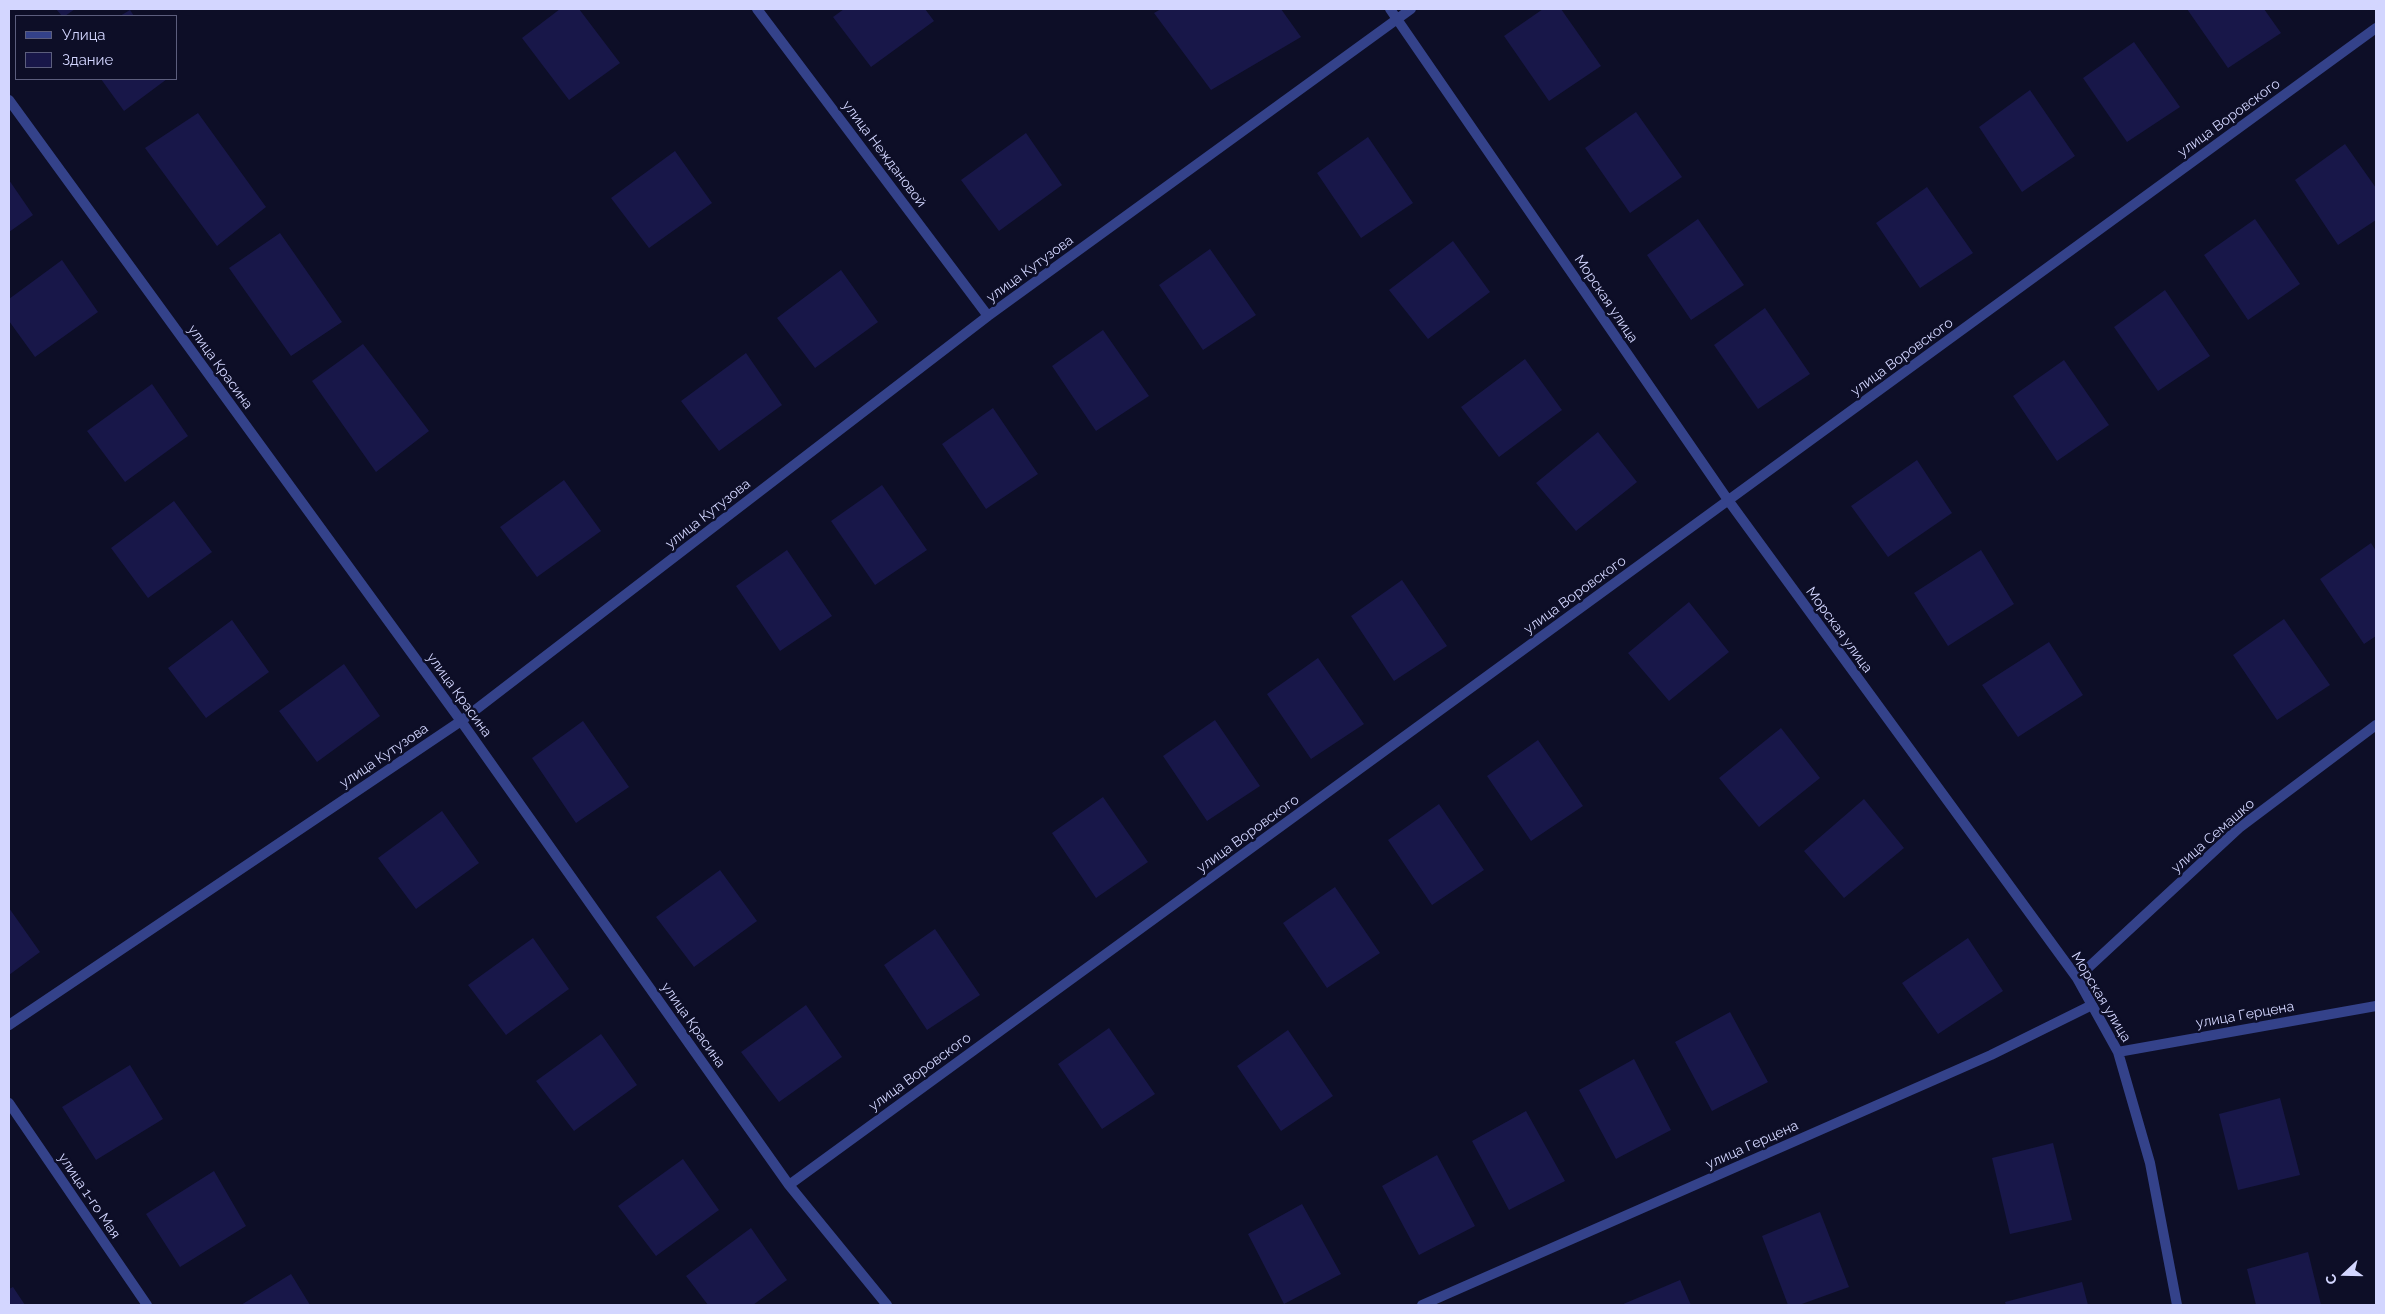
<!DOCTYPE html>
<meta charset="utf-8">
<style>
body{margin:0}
#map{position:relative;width:2385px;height:1314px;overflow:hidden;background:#0d0e27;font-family:Raleway,sans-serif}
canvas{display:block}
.frame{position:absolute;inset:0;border:10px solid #d3d6ff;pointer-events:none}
.legend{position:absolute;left:15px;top:15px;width:162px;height:65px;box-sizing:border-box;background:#0d0e27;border:1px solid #5c5e7d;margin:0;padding:6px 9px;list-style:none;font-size:15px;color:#d3d6ff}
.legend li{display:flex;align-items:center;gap:10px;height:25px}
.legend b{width:25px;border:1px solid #5c5e7d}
.north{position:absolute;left:2320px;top:1249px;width:50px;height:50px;-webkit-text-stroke:4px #0d0e27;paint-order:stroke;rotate:249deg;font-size:14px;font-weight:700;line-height:20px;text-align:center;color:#d3d6ff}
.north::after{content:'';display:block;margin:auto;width:18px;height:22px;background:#d3d6ff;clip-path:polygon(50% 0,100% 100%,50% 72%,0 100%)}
</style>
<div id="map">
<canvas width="2385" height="1314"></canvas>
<div class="frame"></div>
<ul class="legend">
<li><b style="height:6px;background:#34428a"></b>Улица</li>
<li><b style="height:14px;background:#181749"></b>Здание</li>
</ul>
<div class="north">С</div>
</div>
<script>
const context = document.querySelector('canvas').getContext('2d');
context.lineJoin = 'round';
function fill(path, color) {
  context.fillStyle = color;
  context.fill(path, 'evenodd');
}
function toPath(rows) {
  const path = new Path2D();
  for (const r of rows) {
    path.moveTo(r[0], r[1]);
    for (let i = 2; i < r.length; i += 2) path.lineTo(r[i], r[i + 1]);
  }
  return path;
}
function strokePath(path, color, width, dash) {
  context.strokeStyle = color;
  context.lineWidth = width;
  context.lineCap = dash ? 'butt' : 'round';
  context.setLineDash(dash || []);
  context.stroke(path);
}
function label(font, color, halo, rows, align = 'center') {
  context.font = font + ' Raleway,sans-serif';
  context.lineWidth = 5;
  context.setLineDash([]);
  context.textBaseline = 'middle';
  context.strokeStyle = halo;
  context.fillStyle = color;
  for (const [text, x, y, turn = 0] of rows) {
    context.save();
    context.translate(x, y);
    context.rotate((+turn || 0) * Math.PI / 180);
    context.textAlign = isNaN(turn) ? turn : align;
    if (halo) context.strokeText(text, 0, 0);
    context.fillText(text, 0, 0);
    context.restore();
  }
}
fill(toPath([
 [56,9,75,9,65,16,62,16],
 [560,9,579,9,620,63,569,100,522,38],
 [844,9,925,9,934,21,871,67,833,17],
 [1161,9,1281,9,1301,37,1211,90,1154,13],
 [1543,9,1561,9,1601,66,1549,101,1504,36],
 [2187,9,2264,9,2281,33,2228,68],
 [130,10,134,16,120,16],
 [2134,42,2180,107,2127,142,2083,78],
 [101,79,167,79,124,111],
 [2030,90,2075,156,2022,192,1979,127],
 [1636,112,1682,177,1630,213,1585,148],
 [198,113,266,207,217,246,145,148],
 [1026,133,1062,185,999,231,961,180],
 [1368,137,1413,203,1361,238,1317,173],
 [2345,144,2376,188,2376,220,2338,245,2295,180],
 [675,151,712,203,649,248,611,198],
 [9,180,33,215,9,232],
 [1927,187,1973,253,1920,288,1876,223],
 [1698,219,1744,285,1691,320,1647,255],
 [2255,219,2300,284,2248,320,2204,255],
 [280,233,342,322,291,356,229,268],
 [1453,241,1490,292,1428,339,1389,290],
 [1210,249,1256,315,1203,350,1159,285],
 [62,260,98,312,35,357,9,321,9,299],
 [841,270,878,322,815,368,777,318],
 [2165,290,2210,356,2158,391,2114,327],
 [1765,308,1810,374,1758,409,1714,345],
 [1103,330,1149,396,1096,431,1052,366],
 [363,344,429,431,376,472,312,381],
 [746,353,782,405,719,451,681,401],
 [1525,359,1562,410,1499,457,1461,407],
 [2064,360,2109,425,2057,461,2013,396],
 [152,384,188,436,125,482,87,431],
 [993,408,1038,474,986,509,942,444],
 [1598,432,1637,482,1576,531,1536,483],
 [1917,460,1952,513,1888,557,1851,506],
 [564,480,601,531,537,577,500,527],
 [882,485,927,550,875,585,831,521],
 [174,501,212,552,148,598,111,548],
 [2371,543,2376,551,2376,636,2364,644,2320,579],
 [787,550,832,616,780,651,736,586],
 [1981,550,2014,604,1948,646,1914,593],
 [1402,580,1447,646,1394,681,1351,616],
 [1689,602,1729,652,1669,701,1628,653],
 [2284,619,2330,685,2277,720,2233,655],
 [232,620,269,672,206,718,168,668],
 [2049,642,2083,695,2018,737,1982,685],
 [1318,658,1364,724,1311,759,1267,694],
 [344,664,380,716,317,762,279,711],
 [1215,720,1260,786,1207,821,1163,756],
 [583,721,629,787,576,823,532,758],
 [1781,728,1820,778,1759,827,1719,778],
 [1538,740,1583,806,1531,841,1487,776],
 [1103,797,1148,862,1096,898,1052,833],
 [1864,799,1904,848,1844,898,1804,851],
 [1439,804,1484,870,1432,905,1388,840],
 [442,811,479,863,416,909,378,858],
 [720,870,757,921,694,967,656,917],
 [1335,887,1380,953,1327,988,1283,923],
 [9,908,40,952,9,975],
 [935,929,980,995,927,1030,884,965],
 [533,938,569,989,506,1035,468,985],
 [1968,938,2003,991,1938,1034,1902,983],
 [806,1005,842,1057,779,1102,741,1052],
 [1730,1012,1768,1082,1712,1111,1675,1042],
 [1109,1028,1155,1094,1102,1129,1058,1064],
 [1288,1030,1333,1096,1281,1131,1237,1066],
 [601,1034,637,1085,574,1131,536,1081],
 [1634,1059,1671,1130,1616,1159,1579,1090],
 [130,1065,163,1119,96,1160,62,1107],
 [2280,1098,2300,1175,2238,1190,2219,1114],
 [1526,1111,1565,1181,1509,1210,1472,1141],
 [2053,1143,2072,1220,2010,1234,1992,1158],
 [1437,1155,1475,1226,1419,1255,1382,1186],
 [683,1159,719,1210,656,1256,618,1206],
 [214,1171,246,1226,180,1267,146,1214],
 [1302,1204,1341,1274,1284,1304,1248,1234],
 [1820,1212,1849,1287,1799,1305,1788,1305,1762,1236],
 [751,1228,787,1280,753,1305,708,1305,686,1276],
 [2308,1252,2321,1305,2256,1305,2247,1269],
 [291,1274,310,1305,241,1305],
 [1680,1280,1691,1305,1621,1305],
 [2082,1282,2088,1305,2006,1305,2005,1302],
 [13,1287,25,1305,9,1305,9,1289]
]), '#181749');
strokePath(toPath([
 [757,9,988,316],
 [1390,9,1728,500,2077,978,2118,1052,2150,1163,2177,1305],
 [9,100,461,721,789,1185,887,1305],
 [2077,978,2239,828,2376,725],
 [9,1025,461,721,988,316,1411,9],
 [2118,1052,2376,1006],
 [9,1103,147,1305],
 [789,1185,2376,28],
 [1422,1305,1991,1055,2092,1005]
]), '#34428a', 10);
label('14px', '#d3d6ff', '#0d0e27', [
 ["улица Воровского",2229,118,-36],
 ["улица Неждановой",884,154,53],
 ["улица Кутузова",1030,269,-36],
 ["Морская улица",1606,299,56],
 ["улица Воровского",1902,357,-36],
 ["улица Красина",220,367,54],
 ["улица Кутузова",708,514,-38],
 ["улица Воровского",1575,595,-36],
 ["Морская улица",1839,630,54],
 ["улица Красина",459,695,54],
 ["улица Кутузова",384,756,-34],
 ["улица Воровского",1248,834,-36],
 ["улица Семашко",2213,836,-41],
 ["Морская улица",2101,997,59],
 ["улица Герцена",2245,1015,-10],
 ["улица Красина",693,1025,55],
 ["улица Воровского",920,1072,-36],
 ["улица Герцена",1752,1145,-24],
 ["улица 1-го Мая",89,1196,56]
]);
</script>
